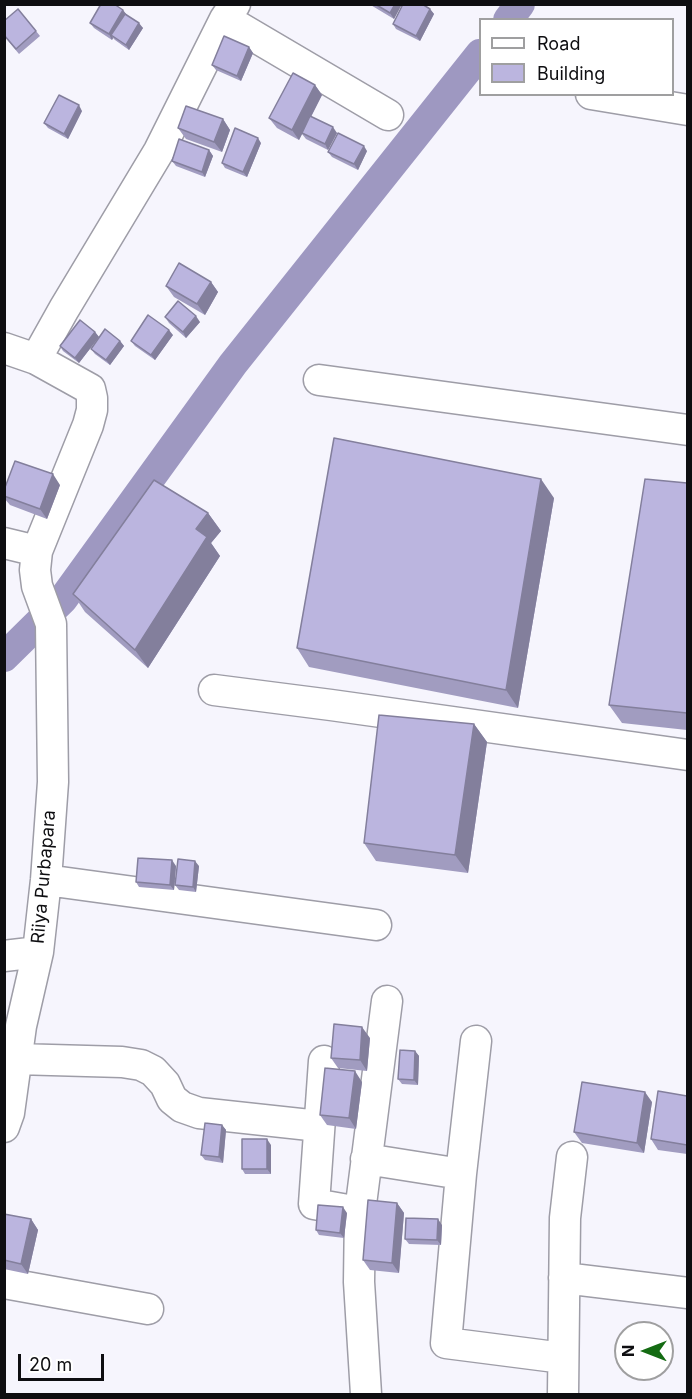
<!DOCTYPE html>
<style>
body{margin:0}
#map{position:relative;width:692px;height:1399px;overflow:hidden;background:#f6f5fd;font-family:Inter,sans-serif}
canvas{display:block}
.frame{position:absolute;inset:0;border:6px solid #0e0e11;pointer-events:none}
.legend{position:absolute;left:479px;top:18px;width:195px;height:78px;box-sizing:border-box;background:#fff;border:2px solid #9f9fa0;margin:0;padding:8px 10px;list-style:none;font-size:18px;color:#0e0e11}
.legend li{display:flex;align-items:center;gap:12px;height:30px}
.legend b{width:30px;border:2px solid #9f9fa0}
.north{position:absolute;left:614px;top:1321px;width:60px;height:60px;box-sizing:border-box;background:#fff;border:2px solid #9f9fa0;border-radius:50%;rotate:270deg;font-size:16px;font-weight:700;line-height:24px;text-align:center;color:#0e0e11}
.north::after{content:'';display:block;margin:auto;width:21px;height:27px;background:#146b13;clip-path:polygon(50% 0,100% 100%,50% 72%,0 100%)}
.scale{position:absolute;left:18px;top:1354px;width:86px;height:27px;box-sizing:border-box;border:3px solid #0e0e11;border-top:0;padding-left:8px;font-size:18px;line-height:21px;white-space:nowrap;color:#0e0e11;-webkit-text-stroke:4px #fff;paint-order:stroke}
</style>
<div id="map">
<canvas width="692" height="1399"></canvas>
<div class="frame"></div>
<ul class="legend">
<li><b style="height:8px;background:#fff"></b>Road</li>
<li><b style="height:16px;background:#bbb5df"></b>Building</li>
</ul>
<div class="north">N</div>
<div class="scale">20 m</div>
</div>
<script>
const context = document.querySelector('canvas').getContext('2d');
context.lineJoin = 'round';
function toPath(rows) {
  const path = new Path2D();
  for (const r of rows) {
    path.moveTo(r[0], r[1]);
    for (let i = 2; i < r.length; i += 2) path.lineTo(r[i], r[i + 1]);
  }
  return path;
}
function strokePath(path, color, width, dash) {
  context.strokeStyle = color;
  context.lineWidth = width;
  context.lineCap = dash ? 'butt' : 'round';
  context.setLineDash(dash || []);
  context.stroke(path);
}
function fill(path, color) {
  context.fillStyle = color;
  context.fill(path, 'evenodd');
}
function label(font, color, halo, rows, align = 'center') {
  context.font = font + ' Inter,sans-serif';
  context.lineWidth = 4.5;
  context.setLineDash([]);
  context.textBaseline = 'middle';
  context.strokeStyle = halo;
  context.fillStyle = color;
  for (const [text, x, y, turn = 0] of rows) {
    context.save();
    context.translate(x, y);
    context.rotate((+turn || 0) * Math.PI / 180);
    context.textAlign = isNaN(turn) ? turn : align;
    if (halo) context.strokeText(text, 0, 0);
    context.fillText(text, 0, 0);
    context.restore();
  }
}
strokePath(toPath([
 [508,20,520,4],
 [4,657,63,599,233,364,480,54]
]), '#9e98c1', 30);
const minor = toPath([
 [225,19,388,115],
 [591,94,688,110],
 [4,348,36,359],
 [319,380,688,430],
 [4,543,37,551],
 [214,690,331,705,688,755],
 [46,880,376,925],
 [4,956,38,952],
 [476,1041,461,1174,446,1343,563,1358],
 [16,1059,122,1062,141,1065,153,1071,165,1084,172,1099,182,1107,199,1113,319,1126],
 [324,1061,314,1204,359,1212],
 [4,1127,9,1113,21,1026,38,952,46,880,53,782,51,624,37,586,35,570,37,551,88,425,92,410,92,398,90,389,36,359,64,309,159,151,225,19,235,4],
 [366,1159,461,1174],
 [564,1278,688,1293],
 [4,1283,148,1309],
 [366,1394,359,1282,360,1212,387,1001],
 [563,1394,565,1218,572,1157]
]);
strokePath(minor, '#9e9da7', 33);
strokePath(minor, '#fff', 30);
fill(toPath([
 [369,4,402,4,394,19],
 [430,9,434,14,420,41,396,29,393,24],
 [126,15,143,28,129,50,115,40,113,38,112,40,94,28,90,23],
 [4,21,36,31,40,36,19,54,4,36],
 [249,47,253,53,241,81,216,70,212,65],
 [315,85,322,95,311,117,337,133,328,150,306,139,302,134,299,140,277,128,269,118],
 [82,111,68,139,48,128,44,123],
 [223,119,230,130,222,152,186,139,178,128],
 [261,143,247,177,225,168,222,163],
 [209,150,213,156,205,177,176,166,172,161],
 [367,151,358,170,332,157,328,152],
 [211,282,218,292,205,315,174,297,166,286],
 [165,317,200,322,186,338,169,323],
 [95,332,99,337,79,363,63,351,60,346],
 [173,335,155,360,135,346,131,341],
 [120,341,124,346,110,365,95,354,91,349],
 [687,483,687,730,622,723,609,705],
 [60,485,47,519,10,505,4,498,4,490],
 [554,498,518,708,309,667,297,648],
 [208,513,221,531,211,543,220,556,148,668,85,612,73,594],
 [474,724,487,742,468,873,376,861,364,843],
 [176,866,174,890,139,887,136,882],
 [199,866,196,892,179,890,175,885],
 [370,1038,367,1071,338,1068,331,1058],
 [415,1051,419,1056,418,1085,402,1084,398,1079],
 [362,1082,356,1129,327,1125,320,1115],
 [687,1096,687,1154,658,1150,651,1139],
 [652,1102,644,1153,582,1143,574,1132],
 [222,1125,226,1130,223,1163,205,1160,201,1155],
 [271,1145,271,1174,245,1174,242,1169],
 [397,1203,404,1213,399,1273,370,1270,363,1260],
 [347,1213,344,1238,319,1235,316,1230],
 [4,1214,31,1219,38,1230,28,1274,4,1269],
 [442,1225,441,1245,409,1244,405,1239]
]), '#a19cc0');
fill(toPath([
 [395,4,402,4,394,19,390,13],
 [430,9,434,14,420,41,416,36],
 [123,10,127,15,111,35,113,38,112,40,109,34],
 [139,23,143,28,129,50,126,45],
 [249,47,253,53,241,81,237,76],
 [315,85,322,95,299,140,292,130],
 [79,105,82,111,68,139,64,134],
 [223,119,230,130,222,152,214,142],
 [333,127,337,133,328,150,325,144],
 [258,138,261,143,247,177,243,172],
 [364,146,367,151,358,170,354,164],
 [209,150,213,156,205,177,202,172],
 [211,282,218,292,205,315,197,304],
 [196,316,200,322,186,338,183,332],
 [169,330,173,335,155,360,151,355],
 [95,332,99,337,79,363,75,358],
 [120,341,124,346,110,365,106,360],
 [53,474,60,485,47,519,40,509],
 [541,479,554,498,518,708,506,690],
 [208,513,221,531,211,543,220,556,148,668,135,650,196,529],
 [474,724,487,742,468,873,455,855],
 [172,860,176,866,174,890,170,885],
 [195,861,199,866,196,892,193,887],
 [362,1027,370,1038,367,1071,360,1060],
 [415,1051,419,1056,418,1085,414,1080],
 [355,1071,362,1082,356,1129,349,1118],
 [645,1092,652,1102,644,1153,637,1143],
 [222,1125,226,1130,223,1163,219,1157],
 [267,1139,271,1145,271,1174,267,1169],
 [397,1203,404,1213,399,1273,392,1263],
 [343,1207,347,1213,344,1238,340,1233],
 [31,1219,38,1230,28,1274,21,1264],
 [438,1219,442,1225,441,1245,437,1240]
]), '#837f9c');
const building = toPath([
 [101,4,114,4,123,10,109,34,90,23,101,4],
 [375,4,395,4,390,13,375,4],
 [403,4,422,4,430,9,416,36,393,24,403,4],
 [18,9,36,31,16,49,4,35,4,21,18,9],
 [125,14,139,23,126,45,111,35,125,14],
 [224,36,249,47,237,76,212,65,224,36],
 [293,73,315,85,292,130,269,118,293,73],
 [59,95,79,105,64,134,44,123,59,95],
 [186,106,223,119,214,142,178,128,186,106],
 [310,116,333,127,325,144,302,133,310,116],
 [235,128,258,138,243,172,222,163,235,128],
 [338,133,364,146,354,164,328,152,338,133],
 [179,139,209,150,202,172,172,161,179,139],
 [179,263,211,282,197,304,166,286,179,263],
 [178,301,196,316,183,332,165,317,178,301],
 [148,315,169,330,151,355,131,341,148,315],
 [80,320,95,332,75,358,60,346,80,320],
 [105,329,120,341,106,360,91,349,105,329],
 [334,438,541,479,506,690,297,648,334,438],
 [15,461,53,474,40,509,4,496,4,490,15,461],
 [645,479,687,483,687,713,609,705,645,479],
 [154,480,208,513,196,529,207,537,135,650,73,594,154,480],
 [379,715,474,724,455,855,364,843,379,715],
 [138,858,172,860,170,885,136,882,138,858],
 [178,859,195,861,193,887,175,885,178,859],
 [334,1024,362,1027,360,1060,331,1058,334,1024],
 [400,1050,415,1051,414,1080,398,1079,400,1050],
 [325,1068,355,1071,349,1118,320,1115,325,1068],
 [582,1082,645,1092,637,1143,574,1132,582,1082],
 [658,1091,687,1096,687,1145,651,1139,658,1091],
 [205,1123,222,1125,219,1157,201,1155,205,1123],
 [242,1139,267,1139,267,1169,242,1169,242,1139],
 [368,1200,397,1203,392,1263,363,1260,368,1200],
 [318,1205,343,1207,340,1233,316,1230,318,1205],
 [4,1214,31,1219,21,1264,4,1260,4,1214],
 [406,1218,438,1219,437,1240,405,1239,406,1218]
]);
fill(building, '#bbb5df');
strokePath(building, '#837f9c', 1.5);
label('18px', '#0e0e11', '#fff', [
 ["Riiya Purbapara",44,877,-85]
]);
</script>
